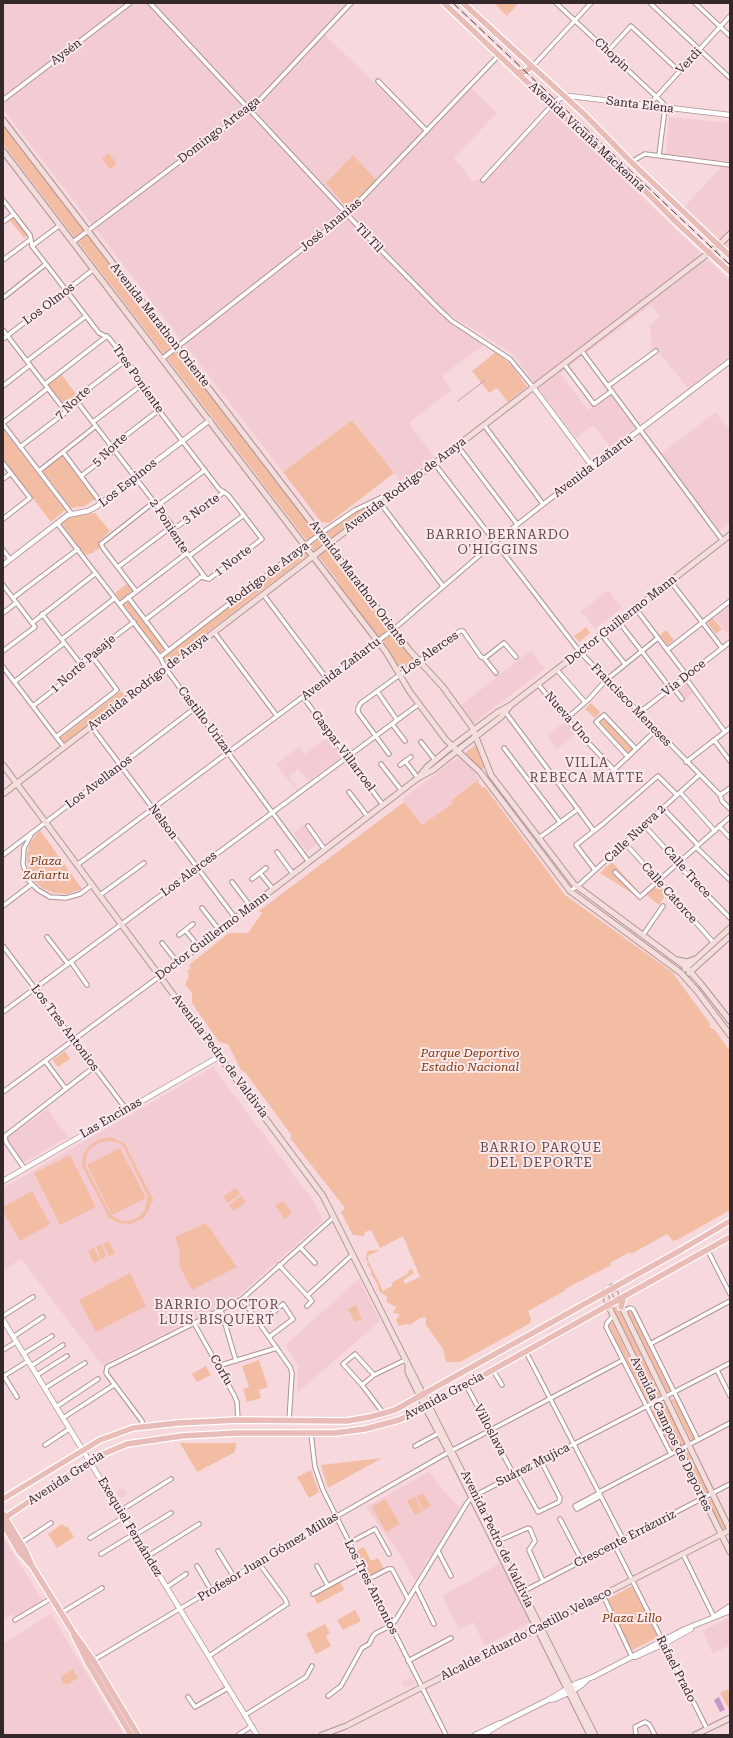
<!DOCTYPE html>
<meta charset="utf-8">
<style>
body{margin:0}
#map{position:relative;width:733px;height:1738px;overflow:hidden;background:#f7d9dd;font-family:"Roboto Serif",serif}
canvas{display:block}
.frame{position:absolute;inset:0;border:4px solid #34282a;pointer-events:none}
</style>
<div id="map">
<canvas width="733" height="1738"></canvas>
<div class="frame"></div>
</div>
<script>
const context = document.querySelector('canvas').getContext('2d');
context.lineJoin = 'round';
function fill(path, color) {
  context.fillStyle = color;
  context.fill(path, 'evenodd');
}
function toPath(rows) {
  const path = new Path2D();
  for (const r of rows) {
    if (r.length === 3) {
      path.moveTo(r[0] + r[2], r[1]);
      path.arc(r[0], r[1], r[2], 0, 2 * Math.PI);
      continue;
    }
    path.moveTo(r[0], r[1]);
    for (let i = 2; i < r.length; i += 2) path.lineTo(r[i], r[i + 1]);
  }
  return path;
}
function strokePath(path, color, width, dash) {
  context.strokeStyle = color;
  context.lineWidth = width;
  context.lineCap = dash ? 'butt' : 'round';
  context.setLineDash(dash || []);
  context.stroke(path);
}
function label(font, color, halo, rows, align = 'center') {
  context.font = font + ' "Roboto Serif",serif';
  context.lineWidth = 4;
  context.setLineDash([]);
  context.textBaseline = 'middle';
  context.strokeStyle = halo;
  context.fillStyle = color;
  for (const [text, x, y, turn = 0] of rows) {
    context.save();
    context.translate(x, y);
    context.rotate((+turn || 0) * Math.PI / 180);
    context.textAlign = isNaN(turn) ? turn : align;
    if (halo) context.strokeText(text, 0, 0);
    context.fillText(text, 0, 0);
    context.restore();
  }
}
fill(toPath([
 [3,3,347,3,321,31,424,131,470,87,497,113,454,158,473,181,488,176,552,111,730,281,730,356,688,389,656,348,652,351,650,325,660,317,651,305,560,373,588,410,611,394,635,428,640,425,662,453,716,412,730,430,730,522,715,534,634,429,610,447,593,425,576,438,513,354,449,314,444,318,485,344,442,376,452,390,409,423,434,457,401,482,352,420,283,472,3,109],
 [669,117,730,123,730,254,683,208,727,161,666,154],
 [608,590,622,608,595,629,581,611],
 [730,605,730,637,714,617],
 [531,650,545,669,474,723,461,705],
 [685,682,689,685,695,693,685,701,676,689],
 [564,722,575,734,557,749,547,736],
 [328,737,341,755,341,758,308,781,298,769,289,776,298,789,296,790,276,764,299,747,305,754],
 [458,757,468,765,479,779,451,799,453,803,422,825,402,799],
 [304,824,318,843,308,851,306,851,293,833],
 [213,1067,313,1200,323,1221,236,1298,102,1365,21,1259,3,1270,3,1239,5,1238,3,1235,3,1188],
 [46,1110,48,1110,68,1137,23,1163,7,1140,8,1137],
 [359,1279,380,1321,297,1393,298,1364,285,1345],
 [430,1471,437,1483,460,1508,435,1550,431,1557,428,1557,416,1581,396,1549,366,1507],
 [122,1493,4.5],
 [3,1537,43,1601,16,1618,13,1614,6,1618,3,1613],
 [501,1563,531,1622,485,1646,473,1622,459,1629,442,1596],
 [51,1614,96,1689,124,1735,3,1735,3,1642,4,1643],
 [730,1617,730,1645,713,1654,702,1631],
 [411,1677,415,1683,405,1688,402,1682]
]), '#f3ccd3');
fill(toPath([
 [498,3,515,3,517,5,507,16,496,5],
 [3,123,416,659,400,671,390,654,343,592,336,579,3,144],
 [109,153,117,164,110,169,102,159],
 [353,155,376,180,351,206,346,207,326,183],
 [13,216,27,233,27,236,24,238,9,219],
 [496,352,512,366,527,387,508,402,497,388,489,393,472,371],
 [61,374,76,394,63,404,48,384],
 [352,420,394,473,329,523,321,522,283,472],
 [3,429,65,510,51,522,3,459],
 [62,455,95,499,85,506,71,508,42,470],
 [378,500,380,502,331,540,325,534,355,512],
 [95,513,110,531,100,541,101,547,92,553,85,555,61,523,72,516],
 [304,550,308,555,166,664,163,656],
 [128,583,134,591,121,601,115,593],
 [126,600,128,601,164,647,162,652,159,652,124,605],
 [713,618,722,629,716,634,707,622],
 [586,627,590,633,579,642,574,636],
 [666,630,674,640,667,645,660,635],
 [121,691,125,696,64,743,60,738],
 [591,703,600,712,595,718,585,709],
 [600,714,633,749,628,755,595,719],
 [477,744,484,767,481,770,464,754],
 [479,779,478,782,483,788,485,787,565,895,672,972,711,1025,709,1026,712,1029,714,1029,730,1051,730,1210,677,1240,673,1241,667,1234,631,1254,630,1252,610,1263,611,1265,565,1289,566,1290,528,1311,531,1318,530,1323,502,1339,460,1362,446,1362,443,1349,426,1325,426,1319,425,1317,420,1318,410,1325,406,1324,399,1326,396,1320,400,1314,393,1313,396,1307,387,1302,387,1297,379,1291,378,1285,371,1274,371,1269,367,1265,368,1262,366,1260,367,1251,378,1250,378,1251,368,1256,368,1260,383,1291,392,1286,392,1284,393,1282,409,1273,408,1271,412,1269,414,1273,403,1280,405,1284,420,1277,403,1236,380,1248,371,1230,365,1232,364,1236,353,1235,341,1212,345,1208,290,1138,292,1136,245,1072,241,1070,229,1046,227,1044,219,1042,192,1003,192,993,185,985,189,976,187,971,191,968,189,965,229,933,248,933,262,913,259,911,404,802,422,825,453,803,451,800],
 [40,830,82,889,67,894,54,893,42,888,32,879,28,867,27,855,30,843],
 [612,862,637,890,633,894,600,873],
 [657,883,667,893,659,905,645,894],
 [65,1051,70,1059,58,1067,53,1060],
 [111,1137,125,1144,154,1201,151,1202,149,1209,144,1218,130,1224,119,1223,109,1218,82,1166,83,1154,90,1145,100,1139],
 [108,1141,117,1142,123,1146,148,1197,145,1210,139,1217,133,1220,123,1221,111,1215,85,1165,87,1155,90,1149,98,1143],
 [120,1148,146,1198,112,1215,87,1165],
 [70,1155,96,1207,60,1225,34,1173],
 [235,1188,240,1194,228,1203,223,1197],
 [32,1191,50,1224,20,1241,3,1211,3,1207],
 [241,1196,246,1202,234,1211,229,1205],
 [283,1201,292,1213,285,1219,275,1206],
 [206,1223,237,1267,192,1290,179,1265,180,1252,175,1237],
 [108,1241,115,1253,109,1256,103,1244],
 [101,1244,107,1256,101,1259,96,1247],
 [94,1248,100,1260,94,1263,88,1251],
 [130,1273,146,1306,96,1332,79,1300],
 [356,1305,362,1319,355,1322,348,1309],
 [617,1306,661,1395,658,1397,613,1308],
 [632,1311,671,1390,670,1391,667,1392,628,1312],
 [612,1322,650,1400,647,1402,608,1324],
 [259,1360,268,1387,259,1390,261,1398,247,1402,243,1389,249,1387,242,1366],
 [206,1366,211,1375,197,1382,192,1374],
 [675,1398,695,1439,694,1440,691,1440,671,1400],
 [665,1403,685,1444,684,1445,681,1446,661,1405],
 [654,1409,674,1448,674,1450,671,1451,651,1411],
 [180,1443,236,1443,235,1452,197,1472],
 [686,1449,708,1491,708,1493,704,1493,684,1452],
 [382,1458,328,1488,321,1465],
 [311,1470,319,1492,309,1498,297,1477],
 [423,1493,431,1506,423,1510,416,1496],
 [415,1497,422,1511,415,1515,407,1501],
 [711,1498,726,1527,723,1530,708,1501],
 [385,1499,400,1524,386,1532,372,1507],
 [62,1524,65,1527,67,1526,74,1537,57,1548,48,1534],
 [364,1547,371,1561,378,1558,384,1569,369,1577,356,1551],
 [340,1581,344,1590,317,1604,313,1595],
 [632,1586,658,1637,631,1651,606,1600],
 [355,1610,361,1621,343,1630,337,1620],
 [325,1624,330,1633,326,1636,331,1646,316,1654,306,1634],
 [73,1669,78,1678,68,1684,62,1683,61,1677,63,1675],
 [728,1689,730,1693,730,1709,729,1709,720,1693]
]), '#f2bda3');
fill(toPath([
 [719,1697,725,1710,720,1712,714,1700]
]), '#c698c5');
strokePath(toPath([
 [458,401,484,381]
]), '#c698c5', 1);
const minor = toPath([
 [150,3,371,240,439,309,452,321,510,359,533,387],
 [556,3,663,103,665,108,659,155],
 [650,3,730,78],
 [695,3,730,36],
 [608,51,631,26,679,71],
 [532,67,591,3],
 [378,81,427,131],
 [3,100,130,3],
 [648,106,730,16],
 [631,162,645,154,730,165],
 [483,180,552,105],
 [3,200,30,235,32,246,99,333,109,338,141,380,144,391,219,489,228,495,262,539,209,579,201,577,145,620],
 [3,222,14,214],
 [73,242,256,104,351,3],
 [32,246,60,225],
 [3,260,31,239],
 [3,298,46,264],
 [3,330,66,412],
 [3,339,94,269],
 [581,350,723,541],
 [163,358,347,214,499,55],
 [27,361,86,316],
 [564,364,594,404,612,391],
 [45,384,107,336],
 [3,386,30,365],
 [608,386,656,351],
 [75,399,171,524,170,531,205,577],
 [93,422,143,384],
 [3,423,48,388],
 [3,424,71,513],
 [484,425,543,504],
 [457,445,517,524],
 [20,447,66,412,75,399,126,360],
 [63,452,101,503],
 [3,463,30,498,3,519],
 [434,463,580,652,720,795,722,801,730,809],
 [39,471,96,426],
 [81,476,111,453,116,443,159,410],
 [3,479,11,473],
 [381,504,443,586],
 [157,506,205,470],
 [57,523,160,657,166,669,309,862],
 [3,550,10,559],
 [189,556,244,515],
 [118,567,167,530,178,526,224,492],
 [671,582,722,648],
 [3,585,35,627,3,651],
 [136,591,103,548,101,544,154,502],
 [263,594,327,679],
 [128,597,168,650],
 [13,598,78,549],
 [120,604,187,553],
 [636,609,687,676],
 [3,613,16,603],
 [42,614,83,667],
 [619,622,671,689],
 [32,623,96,573],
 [214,632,277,716],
 [602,635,625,664],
 [62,639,115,598],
 [667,650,730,601],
 [160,657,320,534,355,510,397,490],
 [484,658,496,673],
 [3,667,64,747],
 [557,670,585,702],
 [685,677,725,732],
 [14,682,64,643],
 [538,684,566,719,614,770,656,730],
 [673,687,682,699],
 [377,691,397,720],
 [303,697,383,805],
 [33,706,83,667,85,659,134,622],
 [506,713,594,831],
 [639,713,730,642],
 [566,719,589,699,606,680,658,638],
 [392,724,405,741],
 [91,726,236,919],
 [56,737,117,690,91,655],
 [714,740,730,761],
 [421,742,435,760],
 [504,748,560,822],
 [389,754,358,712,358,708,361,703,460,631,463,631,481,657,485,658,504,643,516,657],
 [628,757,596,722,604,715,636,749],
 [405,761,418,778],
 [686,762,730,728],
 [381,764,402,791],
 [400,765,411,757],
 [349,792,368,817],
 [680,792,715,831],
 [720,795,730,788],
 [663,808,698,845],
 [644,825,672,856,678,865,730,918],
 [308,826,325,850],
 [719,826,730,838],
 [31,835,24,848,23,864,28,880,38,890,50,897,66,898,80,894,92,885],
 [539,838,578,809],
 [625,843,714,943],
 [696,847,730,880],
 [277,852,293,874],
 [3,855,195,708],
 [77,865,394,629,495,542,592,466],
 [595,870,576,845,604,823,658,776,677,795],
 [615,872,640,897,730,817],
 [260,873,273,889],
 [252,879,266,868],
 [232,882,251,907],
 [570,891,579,885,699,775],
 [100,895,144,863],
 [3,906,32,884],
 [202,908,220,931],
 [185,930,199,947],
 [179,935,193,924],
 [643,935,663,906],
 [47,937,68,964],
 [162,943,178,963],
 [3,946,126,1109],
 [71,962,87,985],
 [3,1012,419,704],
 [45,1061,66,1089],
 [3,1092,160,976],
 [24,1168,6,1142,5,1136,94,1067],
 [300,1247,315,1263],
 [707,1249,730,1294],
 [279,1265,312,1301,307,1306],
 [307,1296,353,1254],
 [242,1299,290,1367,292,1373,289,1421],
 [221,1310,236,1361],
 [623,1311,630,1308,633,1309,698,1440],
 [3,1316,33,1297],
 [613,1316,607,1323,606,1327,671,1454],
 [194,1323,234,1395,237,1402,238,1420],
 [260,1324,283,1304,293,1319,269,1337],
 [13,1337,43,1317],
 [650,1344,730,1301],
 [3,1350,16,1342],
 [526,1352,623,1539],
 [23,1354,52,1336],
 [31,1366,63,1345],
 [218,1366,277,1348],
 [493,1370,502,1385],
 [717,1370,730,1396],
 [37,1375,67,1356],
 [374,1375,355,1354,343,1364,362,1385,384,1414],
 [362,1385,374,1375,405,1360],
 [466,1385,514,1475],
 [45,1388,85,1363],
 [17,1397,4,1376,28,1361],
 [56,1407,98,1379],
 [63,1418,114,1385],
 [142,1427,142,1421,106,1373,107,1367,242,1299,334,1217],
 [311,1434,315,1467,323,1490,446,1735],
 [45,1445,69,1429],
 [415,1446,439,1433],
 [517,1474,538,1512,559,1502,560,1498,541,1461],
 [599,1492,730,1423],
 [599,1493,575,1506,577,1509,601,1496],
 [120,1511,171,1479],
 [560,1519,582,1561],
 [135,1535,171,1513],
 [90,1538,124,1517],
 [498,1541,528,1528,530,1529,535,1541,529,1550,543,1581],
 [21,1543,51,1523],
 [349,1543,375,1529,389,1554],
 [614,1544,707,1729],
 [218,1551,234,1577],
 [438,1551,451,1576],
 [101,1554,134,1534],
 [683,1554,714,1617],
 [148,1556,199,1524],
 [197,1566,211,1590],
 [317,1566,328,1586],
 [367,1580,388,1569,392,1569,408,1599],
 [167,1587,186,1574],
 [416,1587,434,1624],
 [522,1592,730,1484],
 [313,1594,361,1568],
 [603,1595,632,1657],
 [61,1613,102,1588],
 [15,1620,52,1598],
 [209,1656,287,1604,285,1599,258,1562],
 [92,1661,304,1535,449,1452,623,1360],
 [408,1661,451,1638],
 [328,1696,341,1686,362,1648,369,1644,373,1636,376,1633,390,1626,395,1621,467,1503,472,1497,730,1363],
 [188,1697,195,1707,228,1688],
 [245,1715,306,1677,312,1666],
 [238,1735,252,1726],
 [636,1735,635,1727,645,1722,649,1724,655,1735]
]);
const tertiary = toPath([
 [552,105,560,98,569,96,730,115],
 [533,387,592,466,730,361],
 [3,565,68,515,88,511,96,507,210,420],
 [3,1181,220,1056],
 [3,1320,257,1735],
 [715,1616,730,1606],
 [635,1657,664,1644,691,1629],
 [548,1700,555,1699,573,1691,582,1685,586,1681],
 [475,1735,500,1723],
 [483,1735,502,1723,548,1700,577,1683,593,1677,685,1629,730,1611]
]);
const secondary = toPath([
 [3,120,410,651,443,687,472,727,491,775,574,884,687,968,701,984,730,1021],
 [3,151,386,652,410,692,446,740,480,772,570,891,681,973,697,991,730,1035],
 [3,765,323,1196,595,1735],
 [419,777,427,767,451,747,498,712,511,705,730,535],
 [3,794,719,245,730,234],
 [678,960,687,962,695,959],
 [685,969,730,928],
 [689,973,730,936],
 [160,976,418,778,433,770,453,754,501,717,511,705],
 [612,1287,730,1530],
 [604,1292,610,1309,730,1552],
 [408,1366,408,1372,424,1405,449,1452,590,1735],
 [322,1735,346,1726,730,1530],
 [695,1735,730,1718]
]);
const primary = toPath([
 [444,3,587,139,630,176,678,224,730,272],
 [463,3,585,115,631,162,730,256],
 [517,72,524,72,532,67],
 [621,1307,624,1296],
 [3,1499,100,1440,133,1428,178,1423,238,1420,347,1421,370,1417,395,1410,681,1250,730,1221],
 [3,1514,25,1550,32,1566,73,1632,93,1660,138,1735],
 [3,1519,94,1458,127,1444,182,1436,238,1433,335,1433,365,1429,399,1420,425,1408,730,1237],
 [3,1524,20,1553,30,1564],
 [74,1635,88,1663,131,1735]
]);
strokePath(minor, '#ae9397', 5.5);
strokePath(tertiary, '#ae9397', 6);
strokePath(secondary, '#ae9397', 7);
strokePath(primary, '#fff', 8);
strokePath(minor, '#fff', 3.5);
strokePath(tertiary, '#fff', 4.5);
strokePath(secondary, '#f4dedb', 5);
strokePath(primary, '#e9bcb7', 5.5);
strokePath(toPath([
 [453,3,730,265]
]), '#4c3e40', 1, [8, 4]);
label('12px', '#34282a', '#fce9ec', [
 ["Aysén",66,52,-37],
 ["Chopin",612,55,43],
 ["Verdi",689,61,-47],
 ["Santa Elena",640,105,7],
 ["Domingo Arteaga",219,130,-38],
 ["Avenida Vicuña Mackenna",587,137,43],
 ["José Ananías",331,225,-40],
 ["Til Til",369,238,47],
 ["Los Olmos",49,304,-37],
 ["Avenida Marathon Oriente",160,325,52],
 ["Tres Poniente",138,379,55],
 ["7 Norte",73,403,-43],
 ["5 Norte",110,450,-43],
 ["Avenida Zañartu",593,466,-37],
 ["Los Espinos",128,483,-38],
 ["Avenida Rodrigo de Araya",405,485,-37],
 ["3 Norte",201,509,-36],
 ["2 Poniente",169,526,57],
 ["1 Norte",233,561,-37],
 ["Rodrigo de Araya",268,574,-37],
 ["Avenida Marathon Oriente",358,583,53],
 ["Doctor Guillermo Mann",621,620,-38],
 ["Los Alerces",430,653,-35],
 ["1 Norte Pasaje",83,664,-41],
 ["Avenida Zañartu",341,669,-37],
 ["Vía Doce",684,678,-38],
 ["Avenida Rodrigo de Araya",148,682,-38],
 ["Francisco Meneses",631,705,46],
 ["Nueva Uno",568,718,49],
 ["Castillo Urizar",205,721,53],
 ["Gaspar Villarroel",343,751,53],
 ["Los Avellanos",99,782,-37],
 ["Nelson",163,822,53],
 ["Calle Nueva 2",635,834,-43],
 ["Calle Trece",687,872,48],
 ["Los Alerces",189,874,-37],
 ["Calle Catorce",669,893,48],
 ["Doctor Guillermo Mann",212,936,-37],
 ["Los Tres Antonios",65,1028,53],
 ["Avenida Pedro de Valdivia",220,1056,53],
 ["Las Encinas",111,1118,-30],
 ["Corfu",221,1370,60],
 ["Avenida Grecia",444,1396,-28],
 ["Villoslava",490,1430,62],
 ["Avenida Campos de Deportes",671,1434,64],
 ["Suárez Mujica",533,1465,-27],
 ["Avenida Grecia",66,1478,-33],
 ["Exequiel Fernández",130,1527,59],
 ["Avenida Pedro de Valdivia",497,1539,64],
 ["Crescente Errázuriz",625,1539,-27],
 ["Profesor Juan Gómez Millas",268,1557,-31],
 ["Los Tres Antonios",371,1587,63],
 ["Alcalde Eduardo Castillo Velasco",526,1634,-27],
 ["Rafael Prado",676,1669,63]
]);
label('italic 12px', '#7f380a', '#fce9ec', [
 ["Plaza",46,861],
 ["Zañartu",46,875],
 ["Parque Deportivo",470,1053],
 ["Estadio Nacional",470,1067],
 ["Plaza Lillo",632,1618]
]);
context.letterSpacing = '1px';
label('13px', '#61494d', '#fce9ec', [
 ["BARRIO BERNARDO",498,535],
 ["O'HIGGINS",498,550],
 ["VILLA",587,763],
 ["REBECA MATTE",587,778],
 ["BARRIO PARQUE",541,1148],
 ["DEL DEPORTE",541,1163],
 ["BARRIO DOCTOR",217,1305],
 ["LUIS BISQUERT",217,1320]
]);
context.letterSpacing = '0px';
</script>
